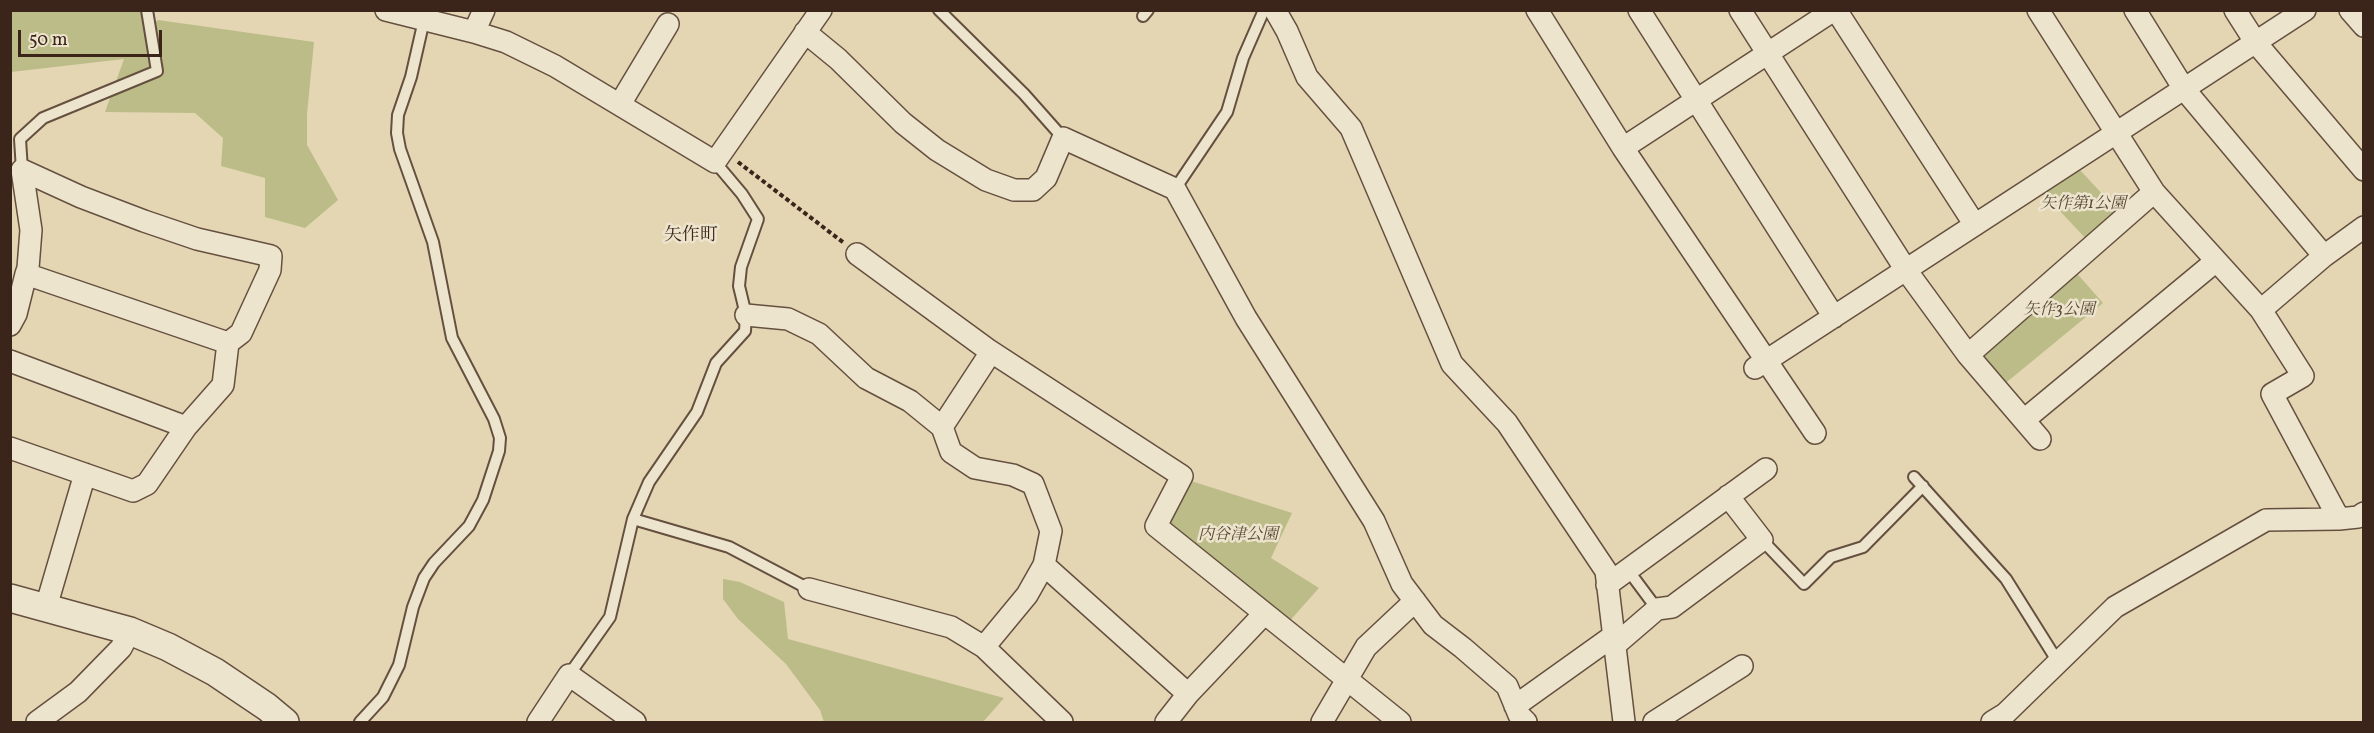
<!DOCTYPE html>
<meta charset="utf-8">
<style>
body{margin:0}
#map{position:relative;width:2374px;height:733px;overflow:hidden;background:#e4d6b3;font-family:Vollkorn,serif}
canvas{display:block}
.frame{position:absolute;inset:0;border:12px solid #3b2419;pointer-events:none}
.scale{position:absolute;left:18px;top:30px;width:144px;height:27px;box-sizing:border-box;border:3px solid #3b2419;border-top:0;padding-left:8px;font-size:18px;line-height:21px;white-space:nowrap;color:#3b2419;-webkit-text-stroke:4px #ede4ce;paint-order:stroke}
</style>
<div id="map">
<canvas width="2374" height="733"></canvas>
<div class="frame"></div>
<div class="scale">50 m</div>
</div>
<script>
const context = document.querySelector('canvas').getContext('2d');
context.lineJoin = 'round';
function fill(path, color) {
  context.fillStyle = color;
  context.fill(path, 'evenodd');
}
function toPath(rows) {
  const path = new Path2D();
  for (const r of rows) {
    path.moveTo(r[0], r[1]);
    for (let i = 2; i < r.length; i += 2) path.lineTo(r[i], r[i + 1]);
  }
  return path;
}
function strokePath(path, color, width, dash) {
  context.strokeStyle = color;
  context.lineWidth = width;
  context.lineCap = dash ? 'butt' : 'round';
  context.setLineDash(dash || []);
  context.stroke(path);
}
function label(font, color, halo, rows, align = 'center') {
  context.font = font + ' Vollkorn,"Noto Serif JP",serif';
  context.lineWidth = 5;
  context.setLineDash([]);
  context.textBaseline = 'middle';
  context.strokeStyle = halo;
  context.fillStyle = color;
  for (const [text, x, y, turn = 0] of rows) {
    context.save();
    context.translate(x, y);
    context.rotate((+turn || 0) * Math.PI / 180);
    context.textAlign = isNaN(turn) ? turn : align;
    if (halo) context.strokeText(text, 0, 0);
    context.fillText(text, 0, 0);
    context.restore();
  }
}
fill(toPath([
 [10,11,144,11,148,29,158,20,314,42,307,114,307,145,338,200,305,228,265,217,265,178,221,166,223,138,195,113,105,112,124,59,11,72],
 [2080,170,2119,212,2088,241,2044,194],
 [2073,269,2103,303,2002,386,1980,360,1982,347],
 [1191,481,1292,513,1271,558,1319,588,1286,625,1171,530,1170,519],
 [723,579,740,582,784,602,788,639,1004,698,983,722,824,722,820,710,786,664,738,619,723,599]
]), '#bbbc88');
const service = toPath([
 [939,10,1024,94,1063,138],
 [1143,16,1148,10],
 [22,170,20,139,43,118,157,71,147,10],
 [1175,189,1227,112,1243,58,1264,10],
 [1914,477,2006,579,2058,662],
 [633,519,729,547,809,589],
 [1762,540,1804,584,1831,557,1863,547,1923,486],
 [1628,570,1657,609],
 [569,675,610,617,633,519,649,482,697,412,716,363,745,331,746,315,739,286,741,267,758,219,742,194,715,162],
 [360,722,383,697,399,665,413,607,424,578,434,563,469,526,483,500,499,451,500,438,494,419,452,338,433,242,400,149,397,133,398,115,411,77,424,20]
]);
const minor = toPath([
 [386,10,474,32,506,42,555,66,715,162,821,10],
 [1275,10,1287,31,1307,77,1351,128,1452,364,1507,423,1606,571,1624,722],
 [1537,10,1623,148,1815,433],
 [1639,10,1834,317],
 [1740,10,1906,270,1968,355,2040,439],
 [1836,10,1975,225],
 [2038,10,2154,192,2261,310,2303,376,2272,394,2339,519],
 [2135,10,2184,89,2324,256],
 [2235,10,2256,43,2364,170],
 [2350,10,2364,26],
 [474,32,484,10],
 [805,32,838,59,903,123,937,150,986,180,1014,190,1033,190,1046,178,1063,138,1175,189,1246,318,1374,521,1402,584,1433,625,1463,648,1507,686,1519,715,1526,722],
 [620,104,668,24],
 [1623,148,1834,10],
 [857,254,987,349,1182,476,1156,526,1400,722],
 [2261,310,2324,256,2364,227],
 [746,315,788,319,819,334,866,378,910,401,942,427,951,452,975,468,1013,475,1033,484,1051,531,1044,565,1027,595,984,647,951,627,809,589],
 [10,325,16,314,26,274,28,268,31,230,22,170,81,197,144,221,197,239,271,256,270,270,241,333,228,343,26,274],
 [1968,355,2154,192],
 [10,361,186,427],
 [1755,368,2305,10],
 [2024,420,2216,261],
 [942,427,991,352],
 [10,448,133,491,147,484,186,427,223,385,228,343],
 [1044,565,1188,694],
 [1607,585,1766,469],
 [46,607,85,474],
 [1614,646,1657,609,1672,607,1762,540,1728,496],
 [984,647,1062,722],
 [1515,706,1613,636],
 [37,722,78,692,121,648,130,631],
 [538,722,569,675,635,722],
 [1166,722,1188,694,1264,614],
 [1322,722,1366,647,1415,601],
 [1654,722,1742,666],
 [1992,722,2005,714,2115,607,2266,520,2339,519,2358,517,2364,513]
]);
const tertiary = toPath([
 [10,598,130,631,168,647,215,672,267,707,285,722]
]);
strokePath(service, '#655040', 14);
strokePath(minor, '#655040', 24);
strokePath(tertiary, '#655040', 30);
strokePath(toPath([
 [738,162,844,243]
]), '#3b2419', 4, [4.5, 3]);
strokePath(service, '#ede4ce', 10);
strokePath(minor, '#ede4ce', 21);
strokePath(tertiary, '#ede4ce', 27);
label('italic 16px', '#5b4a35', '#ede4ce', [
 ["矢作第1公園",2083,205],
 ["矢作3公園",2059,311],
 ["内谷津公園",1238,536]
]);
label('18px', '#3b2419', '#ede4ce', [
 ["矢作町",691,237]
]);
</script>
